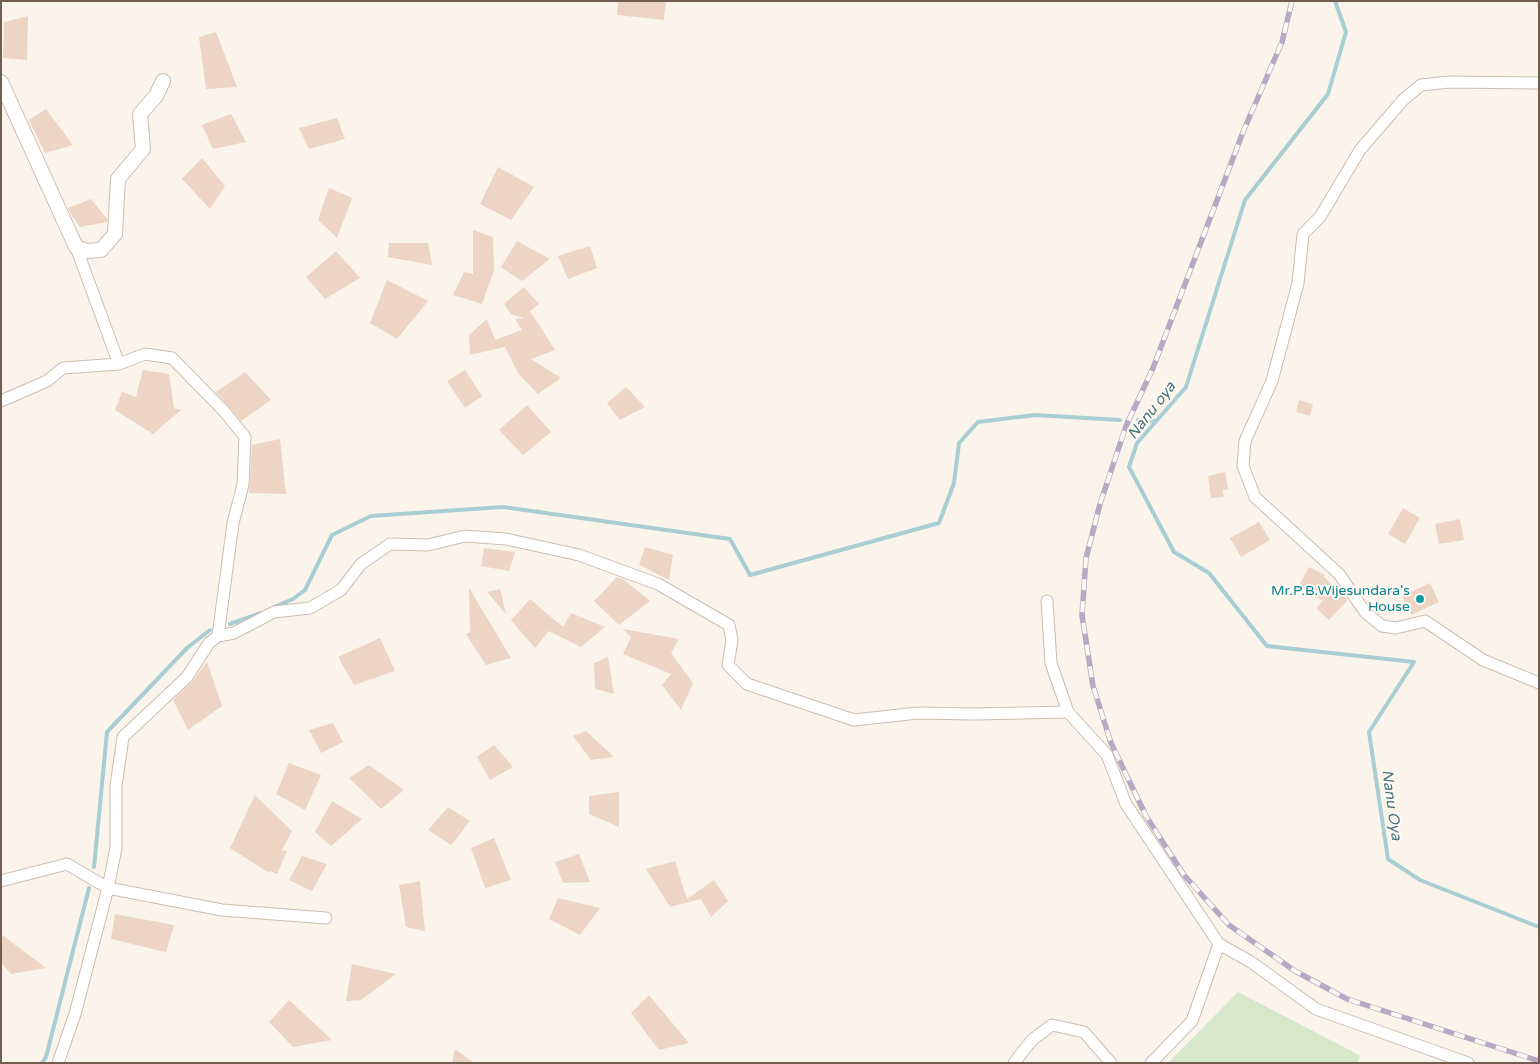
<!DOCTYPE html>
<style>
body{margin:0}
#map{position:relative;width:1540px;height:1064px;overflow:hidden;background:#fbf4ea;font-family:"Varela Round",sans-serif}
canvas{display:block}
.frame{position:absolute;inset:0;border:2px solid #735c50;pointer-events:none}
</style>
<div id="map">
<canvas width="1540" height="1064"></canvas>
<div class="frame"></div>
</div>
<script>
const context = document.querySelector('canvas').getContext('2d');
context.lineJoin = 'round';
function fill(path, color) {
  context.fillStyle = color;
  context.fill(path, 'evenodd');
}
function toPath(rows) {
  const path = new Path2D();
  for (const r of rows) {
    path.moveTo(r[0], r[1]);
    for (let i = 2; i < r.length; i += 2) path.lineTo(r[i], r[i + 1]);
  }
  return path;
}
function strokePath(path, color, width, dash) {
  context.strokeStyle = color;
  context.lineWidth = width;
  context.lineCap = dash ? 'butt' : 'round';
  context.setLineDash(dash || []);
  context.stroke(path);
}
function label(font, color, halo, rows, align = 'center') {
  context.font = font + ' "Varela Round",sans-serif';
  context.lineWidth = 4;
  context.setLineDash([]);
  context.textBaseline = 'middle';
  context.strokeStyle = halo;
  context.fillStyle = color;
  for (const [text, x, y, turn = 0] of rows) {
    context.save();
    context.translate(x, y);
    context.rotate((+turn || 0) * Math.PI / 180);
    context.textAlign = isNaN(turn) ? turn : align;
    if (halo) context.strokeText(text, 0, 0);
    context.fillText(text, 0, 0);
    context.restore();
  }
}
fill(toPath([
 [1238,992,1361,1056,1357,1063,1168,1063]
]), '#d6e7ca');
strokePath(toPath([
 [1335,1,1346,32,1328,94,1245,200,1186,387,1137,443,1129,467,1174,552,1209,573,1267,646,1414,662,1369,732,1388,859,1420,880,1539,927],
 [1138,420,1156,421],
 [274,607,293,599,305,590,332,535,371,516,503,507,730,539,750,575,939,523,954,483,959,443,978,422,1035,415,1120,420],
 [230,624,261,613],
 [94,867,107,732,187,648,210,630],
 [42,1063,46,1057,89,888]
]), '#a8cdd3', 4);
fill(toPath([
 [618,1,666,1,664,20,617,15],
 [28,16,27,60,3,58,4,22],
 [216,32,237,87,206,89,199,37],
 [46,109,73,145,45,153,29,120],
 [231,114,246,142,213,149,202,125],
 [337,118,345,139,309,149,299,128],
 [202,158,225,186,210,209,182,179],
 [498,167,534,187,511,220,480,204],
 [329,188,352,198,337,238,318,220],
 [91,199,107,219,107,222,80,227,72,216,68,208],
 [473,230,493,237,494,270,482,304,453,295,464,272,473,274],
 [517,241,550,259,522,281,501,267],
 [389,243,428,243,432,265,388,257],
 [590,246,597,268,568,279,558,256],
 [336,251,360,278,325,299,306,277],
 [387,280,428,301,397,339,370,323],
 [524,287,539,304,530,311,555,350,531,359,561,378,538,394,518,373,505,347,470,355,469,335,487,319,495,340,522,330,515,319,524,318,511,314,504,304],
 [143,370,169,374,174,408,181,410,153,434,115,410,122,392,136,397],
 [465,370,482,396,465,408,447,381],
 [245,372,271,400,241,421,216,392],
 [626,387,645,407,620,420,607,403],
 [1299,400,1313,404,1310,416,1296,412],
 [527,405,551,432,523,455,499,430],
 [280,439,286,494,249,493,252,445],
 [1225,472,1228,489,1223,490,1224,497,1211,498,1208,476],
 [1403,508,1420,518,1405,544,1388,534],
 [1460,519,1464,540,1439,544,1435,524],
 [1259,522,1270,540,1241,557,1230,538],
 [645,547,673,555,669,580,639,565],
 [484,548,515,552,509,571,481,566],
 [1309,567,1325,575,1324,577,1348,600,1329,620,1316,608,1323,601,1298,587],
 [617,577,623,579,650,601,619,625,594,601],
 [1430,583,1439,602,1411,615,1402,596],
 [469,588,511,658,486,665,466,634,470,632],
 [500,589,506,614,487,592],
 [530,599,563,627,571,613,605,627,581,647,549,631,535,648,511,620],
 [623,629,679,639,671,653,693,683,681,710,662,685,671,674,623,654,631,637,632,638],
 [380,638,395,671,354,685,338,657],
 [608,657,614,694,595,689,594,663],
 [207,662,222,706,188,730,173,700,192,682],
 [333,723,343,742,321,753,309,730],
 [586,731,614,757,591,760,573,736],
 [494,745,513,767,490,780,477,757],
 [289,763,321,775,305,810,276,794],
 [369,765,404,790,381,809,349,778],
 [619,792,619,827,589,814,589,796],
 [255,795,292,831,282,850,287,851,277,874,270,871,269,873,230,848],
 [332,801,362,819,331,846,315,832],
 [448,807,470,821,451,845,428,830],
 [494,838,511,880,485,888,471,848],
 [579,854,590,882,563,883,555,862],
 [302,856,327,864,312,891,289,880],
 [675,861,687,899,714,880,728,901,711,917,701,899,670,907,646,869],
 [420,881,425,931,406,927,399,885],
 [558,898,600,908,580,935,549,919],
 [115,914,174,925,166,952,111,939],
 [1,934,46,968,11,974,1,962],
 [352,964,396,974,361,1000,346,1001],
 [649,995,689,1043,659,1050,631,1013],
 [289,1000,332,1040,293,1047,269,1022],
 [455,1049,474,1063,452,1063]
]), '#edd5c5');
const minor = toPath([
 [1539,83,1449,82,1421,85,1403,100,1360,150,1320,217,1303,234,1298,283,1272,381,1245,441,1243,466,1255,497,1339,574,1365,612,1382,626,1396,628,1425,621,1483,660,1539,683],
 [76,247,119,364],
 [1,401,47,381,63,368,119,364,145,354,172,358,223,410,245,437,243,485,233,523,218,636],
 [1047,601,1051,663,1068,712],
 [1,881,67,864,108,888,222,910,326,918],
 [58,1063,75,1014,108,888,116,848,116,786,123,737,187,677,209,643,218,636,234,633,274,612,310,608,341,590,361,564,390,544,428,545,465,536,506,539,579,555,658,584,729,625,732,640,728,665,747,684,854,720,918,713,975,714,1068,712,1107,755,1126,804,1219,944,1251,962,1316,1009,1468,1063],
 [1014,1063,1032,1040,1052,1025,1084,1032,1111,1063],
 [1151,1063,1192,1021,1219,944]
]);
const tertiary = toPath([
 [1,82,76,247,87,251,101,250,115,234,118,179,143,149,140,114,156,96,163,81]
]);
strokePath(minor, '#ccbdb1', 13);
strokePath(tertiary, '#ccbdb1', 16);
strokePath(minor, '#fff', 11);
strokePath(tertiary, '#fff', 14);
const rail = toPath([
 [1292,1,1282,42,1243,132,1153,368,1126,426,1100,504,1086,558,1082,615,1093,686,1111,743,1146,816,1184,875,1229,925,1295,971,1347,999,1539,1061]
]);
strokePath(rail, '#b7a9c4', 5.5);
strokePath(rail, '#fdf8f1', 4, [11]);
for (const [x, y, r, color] of [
 [1420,599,5,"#0f9aa8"]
]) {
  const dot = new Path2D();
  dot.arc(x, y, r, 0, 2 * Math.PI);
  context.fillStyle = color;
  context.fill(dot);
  strokePath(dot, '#fdf8f1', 2);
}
label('14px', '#0d838f', '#fdf8f1', [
 ["Mr.P.B.Wijesundara's",1410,591],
 ["House",1410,607]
], 'right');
label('italic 15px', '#48747d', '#fdf8f1', [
 ["Nanu oya",1152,411,-52],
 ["Nanu Oya",1391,805,82]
]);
</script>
